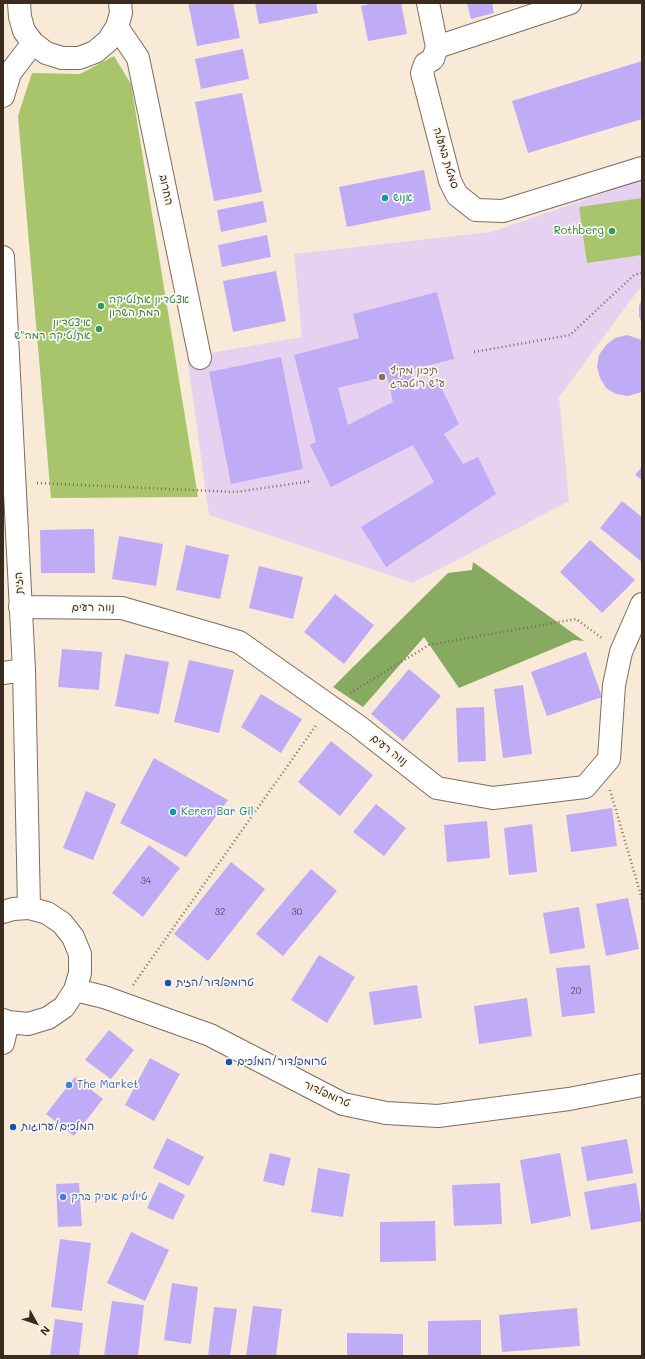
<!DOCTYPE html>
<meta charset="utf-8">
<style>
body{margin:0}
#map{position:relative;width:645px;height:1359px;overflow:hidden;background:#f8ead6;font-family:Mali,sans-serif}
canvas{display:block}
.frame{position:absolute;inset:0;border:4px solid #3b2a1e;pointer-events:none}
.north{position:absolute;left:16px;top:1303px;width:40px;height:40px;-webkit-text-stroke:3px #fbf7ec;paint-order:stroke;rotate:130deg;font-size:11px;font-weight:700;line-height:16px;text-align:center;color:#3b2a1e}
.north::after{content:'';display:block;margin:auto;width:14px;height:18px;background:#3b2a1e;clip-path:polygon(50% 0,100% 100%,50% 72%,0 100%)}
</style>
<div id="map">
<canvas width="645" height="1359"></canvas>
<div class="frame"></div>
<div class="north">N</div>
</div>
<script>
const context = document.querySelector('canvas').getContext('2d');
context.lineJoin = 'round';
function fill(path, color) {
  context.fillStyle = color;
  context.fill(path, 'evenodd');
}
function toPath(rows) {
  const path = new Path2D();
  for (const r of rows) {
    path.moveTo(r[0], r[1]);
    for (let i = 2; i < r.length; i += 2) path.lineTo(r[i], r[i + 1]);
  }
  return path;
}
function strokePath(path, color, width, dash) {
  context.strokeStyle = color;
  context.lineWidth = width;
  context.lineCap = dash ? 'butt' : 'round';
  context.setLineDash(dash || []);
  context.stroke(path);
}
function label(font, color, halo, rows, align = 'center') {
  context.font = font + ' Mali,"Playpen Sans Hebrew",sans-serif';
  context.lineWidth = 3.5;
  context.setLineDash([]);
  context.textBaseline = 'middle';
  context.strokeStyle = halo;
  context.fillStyle = color;
  for (const [text, x, y, turn = 0] of rows) {
    context.save();
    context.translate(x, y);
    context.rotate((+turn || 0) * Math.PI / 180);
    context.textAlign = isNaN(turn) ? turn : align;
    if (halo) context.strokeText(text, 0, 0);
    context.fillText(text, 0, 0);
    context.restore();
  }
}
fill(toPath([
 [642,180,642,285,559,397,569,501,413,583,209,515,187,357,302,337,294,254,491,232]
]), '#e6d2f0');
fill(toPath([
 [114,56,131,84,198,497,51,498,18,116,32,73,80,74],
 [642,198,642,255,587,263,579,207]
]), '#a8c56c');
fill(toPath([
 [473,562,584,641,574,640,459,688,424,637,363,707,333,687,448,573,472,570]
]), '#86aa60');
fill(toPath([
 [188,3,233,3,240,38,197,46],
 [255,3,316,3,318,13,259,24],
 [374,3,401,3,407,34,368,41,361,6],
 [467,3,492,3,494,13,471,19],
 [243,49,249,79,201,89,195,59],
 [642,61,642,119,528,153,512,101],
 [242,93,262,192,214,201,195,102],
 [424,170,431,210,347,227,339,187],
 [263,201,267,222,221,232,217,210],
 [267,235,271,257,222,267,218,245],
 [276,271,286,321,233,332,223,281],
 [437,292,454,359,410,370,414,391,437,379,459,424,444,434,463,464,478,457,496,494,386,567,361,527,434,482,413,445,331,487,310,445,316,442,294,355,359,338,353,314],
 [387,376,393,402,348,425,338,388],
 [642,299,642,324,639,316,639,306],
 [627,335,642,340,642,392,628,396,616,394,606,388,600,378,597,367,599,355,606,345,615,338],
 [281,357,303,469,231,484,209,372],
 [642,467,642,480,635,475],
 [622,501,642,517,642,562,600,528],
 [94,529,95,573,41,573,40,530],
 [119,536,163,544,156,586,112,579],
 [590,540,635,580,602,613,560,572],
 [186,545,229,555,220,599,176,590],
 [259,566,303,577,293,619,249,608],
 [335,594,374,625,344,664,304,632],
 [62,649,102,652,99,690,58,687],
 [586,652,602,697,547,716,531,672],
 [125,654,169,662,159,714,115,706],
 [189,660,234,670,219,733,174,722],
 [409,669,441,696,403,741,371,714],
 [523,685,532,754,503,758,494,689],
 [261,694,302,719,281,753,241,727],
 [484,707,486,761,458,762,456,708],
 [331,741,373,775,340,816,298,782],
 [154,758,228,800,186,857,120,823],
 [86,791,116,804,93,860,63,848],
 [376,804,406,828,384,856,353,832],
 [612,808,617,846,571,852,566,815],
 [487,821,490,858,447,862,444,825],
 [532,824,537,872,509,875,504,828],
 [149,845,180,868,143,917,112,893],
 [231,862,265,889,208,961,174,934],
 [311,869,337,891,283,956,256,934],
 [628,898,639,949,606,956,596,904],
 [579,907,585,948,550,954,543,913],
 [319,955,355,977,327,1023,291,1000],
 [590,965,595,1013,562,1017,556,968],
 [417,985,422,1018,374,1025,369,992],
 [527,998,532,1036,479,1044,474,1006],
 [109,1030,134,1050,111,1079,85,1060],
 [150,1058,180,1074,154,1121,125,1105],
 [75,1077,103,1099,74,1136,46,1114],
 [167,1138,204,1157,189,1186,153,1168],
 [627,1139,633,1173,587,1181,581,1147],
 [270,1153,291,1158,284,1186,263,1181],
 [560,1153,571,1216,531,1224,520,1160],
 [318,1168,350,1174,343,1217,311,1212],
 [159,1182,185,1195,173,1220,147,1208],
 [79,1183,82,1226,58,1227,56,1184],
 [500,1183,502,1224,454,1226,452,1185],
 [636,1183,642,1221,591,1230,584,1192],
 [435,1221,436,1261,380,1262,380,1222],
 [131,1232,169,1250,145,1301,107,1283],
 [60,1239,91,1243,82,1311,51,1307],
 [172,1283,198,1287,191,1344,164,1340],
 [112,1301,144,1305,138,1356,104,1356],
 [253,1306,282,1309,276,1356,246,1356],
 [214,1307,237,1309,230,1356,208,1356],
 [577,1308,580,1346,502,1352,499,1315],
 [55,1319,83,1323,79,1356,50,1356],
 [481,1320,481,1356,428,1356,428,1321],
 [347,1333,403,1334,403,1356,347,1356]
]), '#c0acf6');
const minor = toPath([
 [19,3,20,17,24,31,33,43,46,53,62,58,79,58,95,52,108,41,117,27,121,13,120,3],
 [428,3,437,47,433,59,425,64,422,73,450,181,457,195,476,210,503,211,642,168],
 [117,27,138,58,200,358],
 [437,47,570,3],
 [3,96,10,73,33,43],
 [3,257,24,670,29,908],
 [20,607,122,608,239,642,358,726,437,788,493,798,585,787,609,759,614,685,621,652,642,604],
 [3,673,24,670],
 [3,912,13,909,29,908,47,913,62,923,73,937,80,954,80,973,75,990,64,1007,48,1018,28,1024,8,1022,3,1020],
 [75,990,104,997,210,1035,343,1104,386,1113,438,1116,569,1099,642,1085],
 [3,1043,8,1022]
]);
strokePath(minor, '#7d6d5e', 24);
strokePath(toPath([
 [474,352,570,335,634,275,642,273],
 [37,483,236,492,312,481],
 [350,693,429,645,576,619,603,639],
 [610,790,642,899],
 [133,985,317,724]
]), '#7d6d5e', 2.5, [1, 3]);
strokePath(minor, '#fff', 22);
for (const [x, y, r, color] of [
 [385,198,4,"#0f9aa8"],
 [612,231,4,"#2e9e5b"],
 [101,306,4,"#2e9e5b"],
 [99,329,4,"#2e9e5b"],
 [382,377,4,"#8d6e63"],
 [173,812,4,"#0f9aa8"],
 [168,983,4,"#1a4fb4"],
 [229,1062,4,"#1a4fb4"],
 [69,1085,4,"#3f7fe0"],
 [13,1127,4,"#1a4fb4"],
 [63,1197,4,"#3f7fe0"]
]) {
  const dot = new Path2D();
  dot.arc(x, y, r, 0, 2 * Math.PI);
  context.fillStyle = color;
  context.fill(dot);
  strokePath(dot, '#fbf7ec', 1.5);
}
label('9px', '#5c4a54', null, [
 ["34",146,881],
 ["32",220,912],
 ["30",297,912],
 ["20",576,991]
]);
label('11px', '#3b2a1e', '#fbf7ec', [
 ["סמטת במעלה",446,158,73],
 ["החרוב",166,190,78],
 ["הזית",19,583,-93],
 ["נווה רעים",93,608],
 ["נווה רעים",389,750,38],
 ["טרומפלדור",327,1094,24]
]);
label('11px', '#0d838f', '#fbf7ec', [
 ["אנוש",393,198],
 ["Keren Bar Gil",181,812]
], 'left');
label('11px', '#27864d', '#fbf7ec', [
 ["Rothberg",604,231],
 ["אצטדיון אתלטיקה",109,300,"left"],
 ["רמת השרון",109,313,"left"],
 ["איצטדיון",91,323],
 ["אתלטיקה רמה\"ש",91,336]
], 'right');
label('11px', '#785e54', '#fbf7ec', [
 ["תיכון מקיף",390,371],
 ["ע\"ש רוטברג",390,384]
], 'left');
label('11px', '#164399', '#fbf7ec', [
 ["טרומפלדור/הזית",176,983],
 ["טרומפלדור/המלכים",237,1062],
 ["המלכים/ערוגות",21,1127]
], 'left');
label('11px', '#366cbe', '#fbf7ec', [
 ["The Market",77,1085],
 ["טיולים אפיק ברק",71,1197]
], 'left');
</script>
